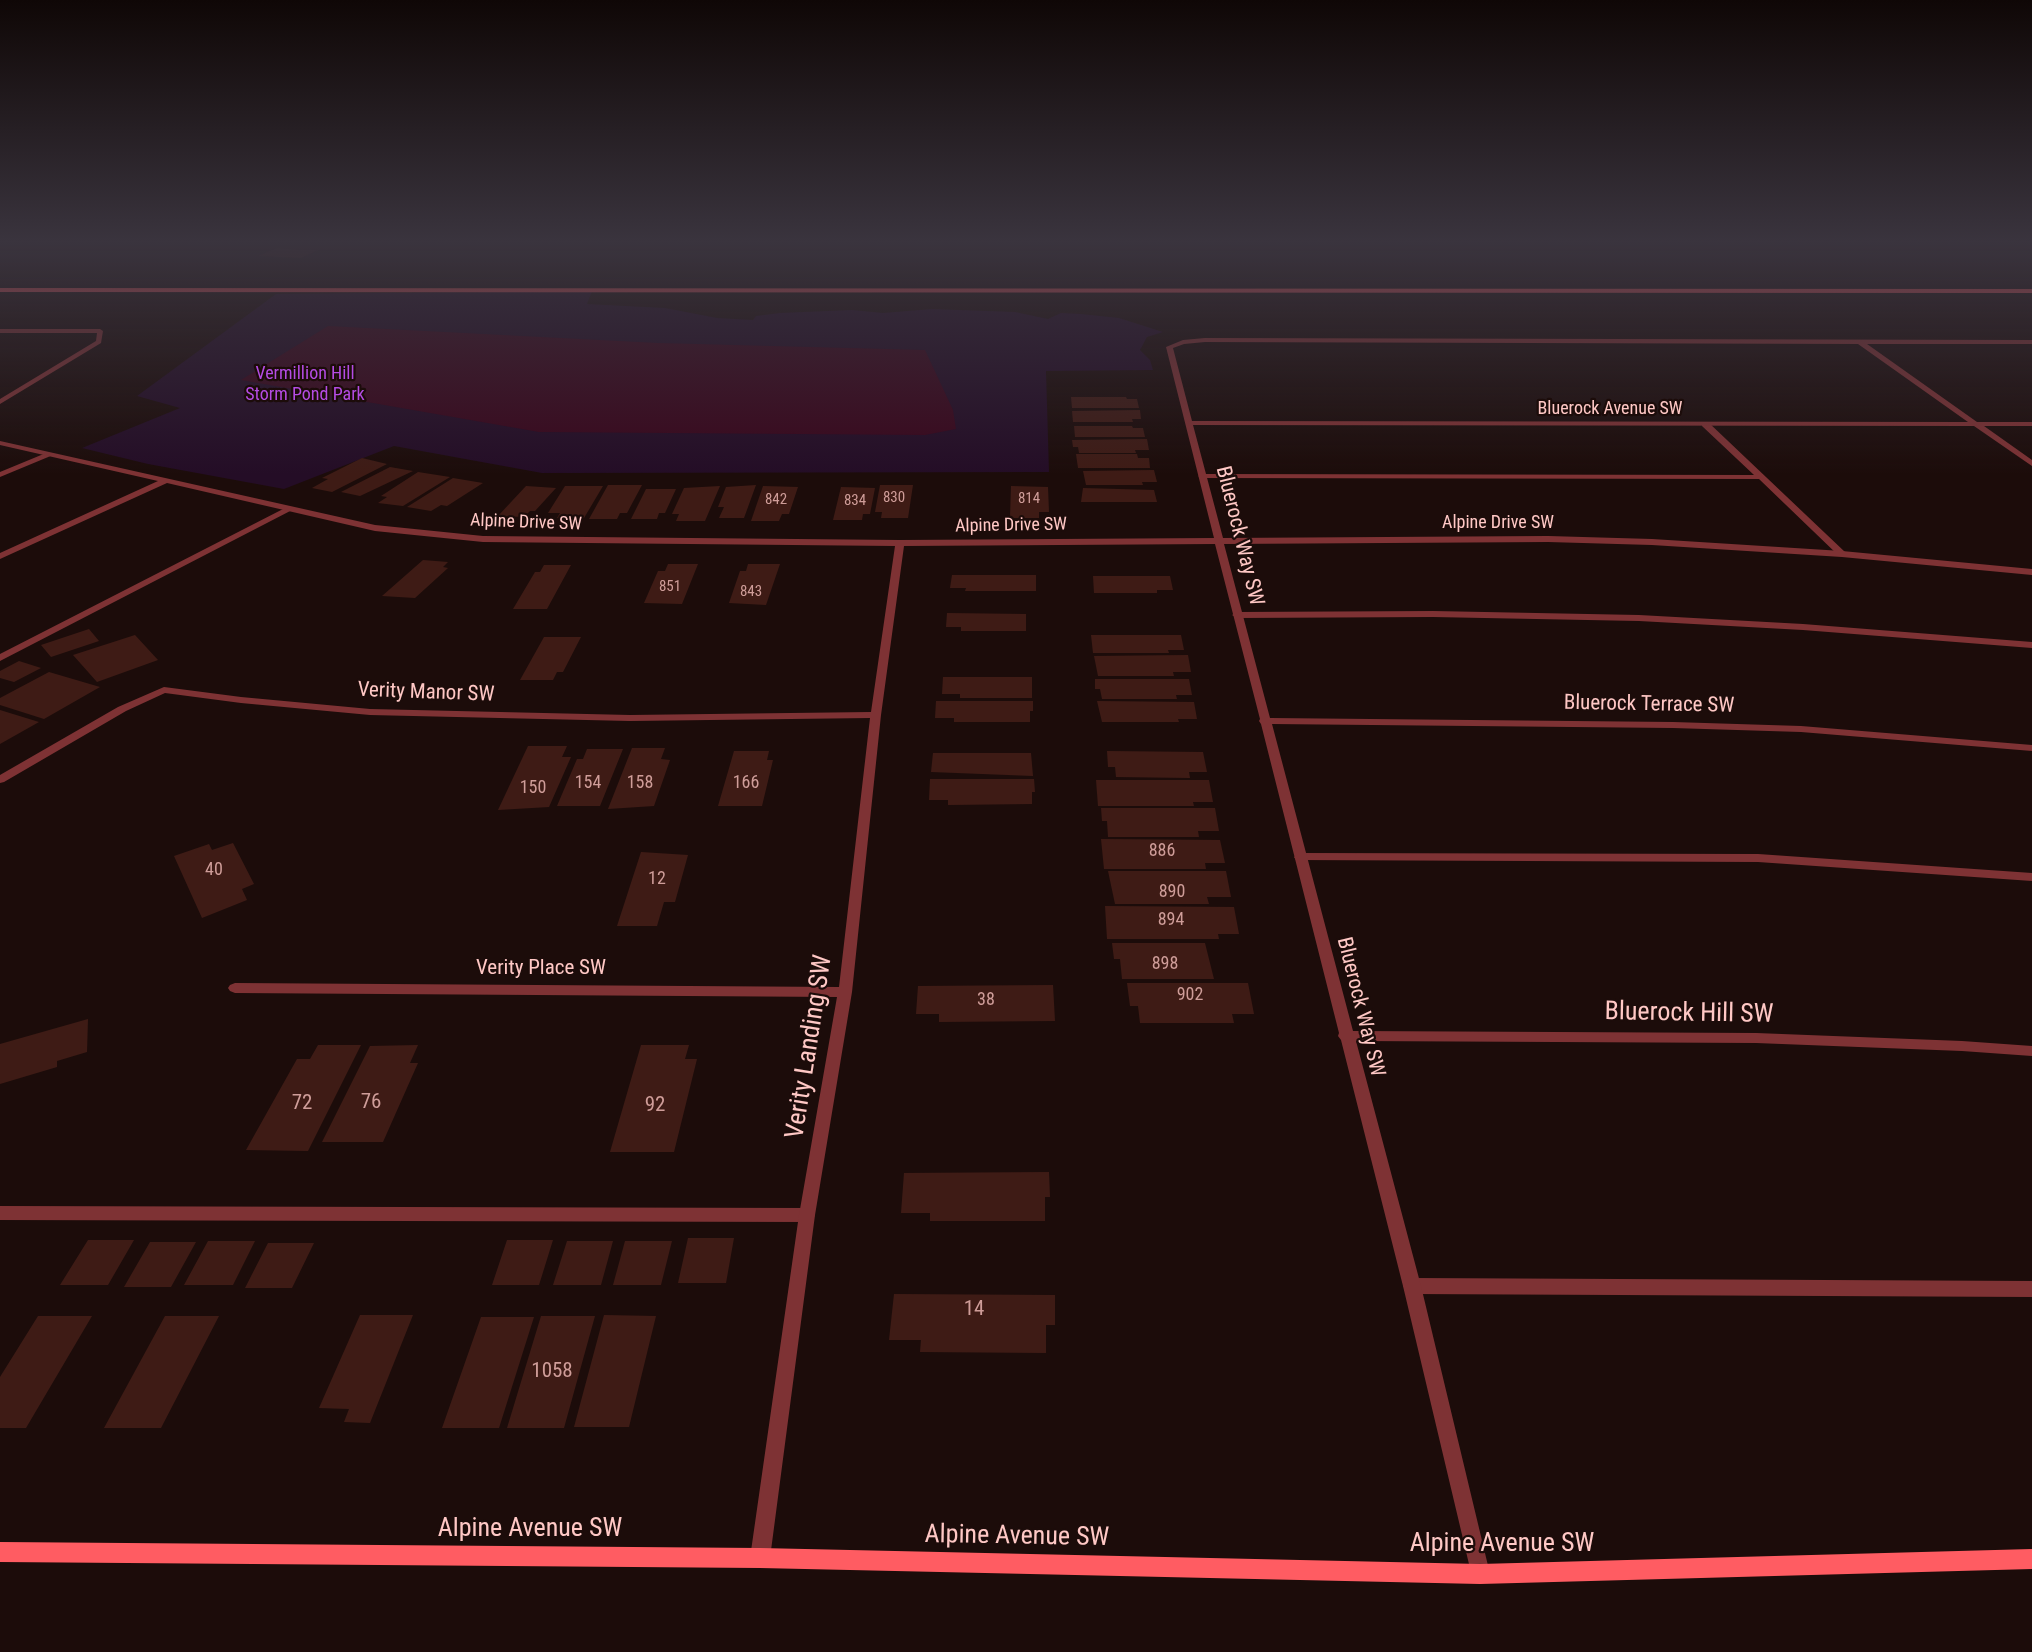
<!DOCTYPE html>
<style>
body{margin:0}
canvas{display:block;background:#1c0c0a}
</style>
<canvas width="2032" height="1652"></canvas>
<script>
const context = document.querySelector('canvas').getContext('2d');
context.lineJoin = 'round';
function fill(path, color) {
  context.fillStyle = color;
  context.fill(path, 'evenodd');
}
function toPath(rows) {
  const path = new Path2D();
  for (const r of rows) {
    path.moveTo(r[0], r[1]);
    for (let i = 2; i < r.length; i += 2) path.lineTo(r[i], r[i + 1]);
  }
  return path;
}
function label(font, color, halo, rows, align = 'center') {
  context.font = font + ' "Roboto Condensed",sans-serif';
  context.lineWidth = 4.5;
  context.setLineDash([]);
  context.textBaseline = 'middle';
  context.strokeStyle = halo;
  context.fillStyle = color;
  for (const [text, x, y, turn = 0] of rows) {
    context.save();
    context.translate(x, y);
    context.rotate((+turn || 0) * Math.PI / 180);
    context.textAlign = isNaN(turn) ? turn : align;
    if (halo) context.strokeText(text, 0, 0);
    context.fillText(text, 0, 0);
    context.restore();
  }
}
fill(toPath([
 [592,291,587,304,665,308,717,318,753,320,756,316,780,313,852,310,883,313,932,309,1015,312,1048,319,1061,313,1081,314,1119,318,1163,332,1147,337,1140,350,1150,360,1153,370,1046,371,1049,472,542,473,394,446,284,489,148,464,82,448,180,408,137,396,276,294]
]), '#240d26');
fill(toPath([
 [328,326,658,343,925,350,953,410,956,429,925,435,539,432,241,380]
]), '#39061c');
fill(toPath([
 [277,248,298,250,318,250,301,258,258,256],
 [1071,397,1126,397,1127,399,1137,399,1139,408,1072,408],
 [1140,410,1141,419,1132,419,1133,422,1073,422,1072,411],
 [1074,426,1132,426,1133,428,1143,428,1145,437,1075,437],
 [1147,439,1149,450,1135,450,1136,453,1079,453,1078,447,1073,447,1072,440],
 [1076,454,1137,454,1138,458,1149,458,1150,468,1078,468],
 [362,458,387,464,332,492,312,488,328,479,322,478],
 [390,467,413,471,360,496,341,492],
 [1154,470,1157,482,1142,482,1143,485,1086,485,1083,471],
 [418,472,450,477,403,506,378,503,387,497,381,496],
 [453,478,483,483,447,506,441,505,431,511,407,507],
 [608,485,642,485,627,513,620,513,617,519,589,519],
 [756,485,744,518,719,518,724,507,718,507,726,487],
 [880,485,913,485,908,518,881,518,882,512,875,512],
 [526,486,556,488,535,511,530,511,524,517,498,516],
 [565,486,603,486,584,518,557,518,560,513,548,513],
 [720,486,705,521,676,521,679,514,672,514,684,488],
 [763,486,798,487,789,514,782,514,779,521,751,521],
 [1011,486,1048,487,1049,512,1039,512,1039,518,1010,518],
 [841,487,875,488,870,514,863,514,862,520,833,520],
 [1083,488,1154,490,1157,502,1081,502],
 [646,489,676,489,665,513,659,513,657,519,631,519],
 [423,560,448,562,443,567,448,568,415,598,382,596],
 [668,564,698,564,682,604,644,603,658,571,665,571],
 [748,564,780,564,766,605,729,603,740,571,746,571],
 [544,565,571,565,547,609,513,609,535,572,540,572],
 [952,575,1036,575,1036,591,965,591,966,588,950,588],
 [1093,576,1170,576,1173,590,1157,590,1157,593,1094,593],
 [947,613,1026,614,1026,631,961,631,961,627,946,627],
 [89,629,99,641,51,657,41,645],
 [135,635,158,660,97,682,73,655],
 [1091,635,1181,635,1184,650,1168,650,1169,653,1093,653],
 [544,637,581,637,563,672,557,672,553,680,520,680],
 [1188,655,1191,672,1173,672,1174,676,1098,676,1094,656],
 [19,661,41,668,14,682,0,678,0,671],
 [49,672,100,687,44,719,0,705,0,698],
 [943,677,1032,677,1032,698,960,698,960,694,942,694],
 [1095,679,1189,679,1192,695,1176,695,1177,699,1102,699,1100,689,1095,689],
 [936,701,1033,701,1033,711,1030,711,1030,722,954,722,954,718,935,718],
 [1097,701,1194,702,1197,719,1178,719,1179,722,1102,722],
 [0,710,39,722,0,744],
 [528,746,567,746,562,757,571,757,549,807,498,810],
 [632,748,665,748,661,759,670,760,654,806,608,809],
 [587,749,623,749,600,806,557,806,577,759,583,759],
 [734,751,769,751,767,760,773,760,762,806,718,806],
 [1107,751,1203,752,1207,772,1189,772,1190,778,1116,777,1115,767,1108,767],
 [933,753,1031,753,1033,776,931,772],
 [930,779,1034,779,1035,792,1032,792,1032,804,948,805,948,800,929,800],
 [1096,780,1209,780,1213,802,1193,802,1194,806,1098,806],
 [1101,808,1215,808,1219,831,1198,831,1199,837,1108,837,1107,821,1102,821],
 [1101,839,1220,840,1225,863,1205,863,1206,869,1104,869],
 [233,843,254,884,242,889,247,900,202,918,174,856,209,844,212,850],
 [641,852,688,855,675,902,664,902,657,926,617,926],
 [1108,871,1226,871,1231,897,1207,897,1209,904,1115,904],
 [1105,906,1234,907,1239,934,1218,934,1219,939,1107,939],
 [1112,943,1205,943,1214,979,1122,979,1120,959,1114,959],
 [1127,983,1248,983,1254,1014,1232,1014,1234,1023,1140,1023,1138,1006,1130,1006],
 [1053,985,1055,1021,939,1022,939,1014,916,1014,918,986],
 [88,1019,87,1052,57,1061,57,1067,0,1084,0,1044],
 [318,1045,361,1045,308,1151,246,1150,297,1059,310,1059],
 [418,1045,410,1063,418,1063,383,1142,322,1142,370,1046],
 [641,1045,689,1045,685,1059,697,1059,674,1152,610,1152],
 [1049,1172,1050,1197,1045,1197,1045,1221,930,1221,930,1213,901,1213,904,1173],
 [688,1238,734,1238,726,1283,678,1283],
 [88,1240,134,1240,108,1285,60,1285],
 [507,1240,553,1240,539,1285,492,1285],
 [208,1241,255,1241,233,1285,184,1285],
 [567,1241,613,1241,601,1285,553,1285],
 [625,1241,672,1241,661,1285,613,1285],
 [150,1242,196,1242,171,1287,124,1287],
 [268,1243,314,1243,292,1288,245,1288],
 [894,1294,1055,1295,1055,1325,1046,1325,1046,1353,920,1352,921,1340,889,1340],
 [360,1315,413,1315,370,1423,344,1422,349,1409,319,1408],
 [604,1315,656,1316,629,1427,574,1427],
 [38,1316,92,1316,26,1428,0,1428,0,1377],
 [165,1316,219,1316,161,1428,104,1428],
 [541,1316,595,1316,564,1428,507,1428],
 [481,1317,534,1317,499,1428,442,1428]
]), '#3e1b15');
fill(toPath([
 [1702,422,1708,422,1845,552,1845,556,1839,556,1759,479,1202,478,1198,476,1202,474,1754,475,1702,426,1702,422],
 [46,453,53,455,0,477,0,472,46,453],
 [287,507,294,509,0,661,0,654,287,507],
 [1433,611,1639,615,1803,624,2032,642,2032,648,1803,630,1639,621,1433,617,1237,618,1232,615,1237,612,1433,611],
 [1300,853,1758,854,2032,873,2032,881,1758,862,1296,860,1294,857,1300,853],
 [0,1206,807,1208,813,1210,815,1215,813,1220,807,1222,0,1220,0,1206],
 [1412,1278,2032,1281,2032,1297,1412,1294,1406,1291,1403,1286,1406,1281,1412,1278]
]), '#7e3234');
fill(toPath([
 [0,329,100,329,103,331,101,343,0,404,0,399,96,341,97,333,0,333,0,329],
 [1205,338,2032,340,2032,344,1867,344,1977,422,2032,422,2032,426,1984,426,2032,460,2032,466,1974,426,1193,425,1223,538,1548,536,1652,539,1842,551,2032,569,2032,575,1842,557,1652,545,1548,542,1224,544,1270,718,1673,722,1801,726,2032,745,2032,751,1801,732,1673,728,1272,724,1353,1031,1756,1033,1962,1041,2032,1046,2032,1056,1962,1051,1756,1043,1356,1041,1421,1286,1490,1574,1487,1581,1480,1584,1473,1581,1403,1286,1341,1040,1338,1036,1339,1033,1261,724,1259,721,1260,719,1215,544,904,546,881,715,852,992,815,1215,770,1558,767,1565,760,1568,753,1565,750,1558,799,1215,837,997,235,993,230,991,228,988,230,985,235,983,839,987,870,718,630,721,370,715,241,703,165,693,126,711,4,782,0,783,0,775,118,707,164,687,241,697,370,709,630,715,871,712,895,546,483,542,375,531,167,483,0,559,0,553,158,481,0,445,0,441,375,525,483,536,900,540,1214,538,1166,347,1183,340,1205,338],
 [1205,342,1858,344,1968,422,1192,421,1173,348,1184,344,1205,342]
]), '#7e3234');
fill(toPath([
 [0,288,2032,289,2032,293,0,292,0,288],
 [0,1542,760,1548,1480,1564,2032,1549,2032,1569,1480,1584,760,1568,0,1562,0,1542]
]), '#ff5c62');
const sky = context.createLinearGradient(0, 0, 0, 474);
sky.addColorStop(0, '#0f0706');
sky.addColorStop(0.51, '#3a343e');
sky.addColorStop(1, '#3a343e00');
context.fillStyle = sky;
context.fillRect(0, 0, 2032, 474);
label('15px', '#cf9d99', null, [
 ["830",894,498],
 ["814",1029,499],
 ["842",776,500],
 ["834",855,501],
 ["851",670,587],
 ["843",751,592]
]);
label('18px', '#b54ce4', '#1c0c0a', [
 ["Vermillion Hill",305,374],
 ["Storm Pond Park",305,395]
]);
label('18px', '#ffc8c5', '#1c0c0a', [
 ["Bluerock Avenue SW",1610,409],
 ["Alpine Drive SW",526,523,2],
 ["Alpine Drive SW",1498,523],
 ["Alpine Drive SW",1011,526,-1]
]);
label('18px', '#cf9d99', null, [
 ["154",588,783],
 ["158",640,783],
 ["166",746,783],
 ["150",533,788],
 ["886",1162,851],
 ["40",214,870],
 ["12",657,879],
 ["890",1172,892],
 ["894",1171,920],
 ["898",1165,964],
 ["902",1190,995],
 ["38",986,1000]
]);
label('21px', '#ffc8c5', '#1c0c0a', [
 ["Bluerock Way SW",1239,536,76],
 ["Verity Manor SW",426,693,2],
 ["Bluerock Terrace SW",1649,705,1],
 ["Verity Place SW",541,969],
 ["Bluerock Way SW",1360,1007,76]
]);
label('21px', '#cf9d99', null, [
 ["76",371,1103],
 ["72",302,1104],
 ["92",655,1106],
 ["14",974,1310],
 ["1058",552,1372]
]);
label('26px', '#ffc8c5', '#1c0c0a', [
 ["Bluerock Hill SW",1689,1014,1],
 ["Verity Landing SW",810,1047,-81],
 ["Alpine Avenue SW",530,1529],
 ["Alpine Avenue SW",1017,1537,1],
 ["Alpine Avenue SW",1502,1544]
]);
</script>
